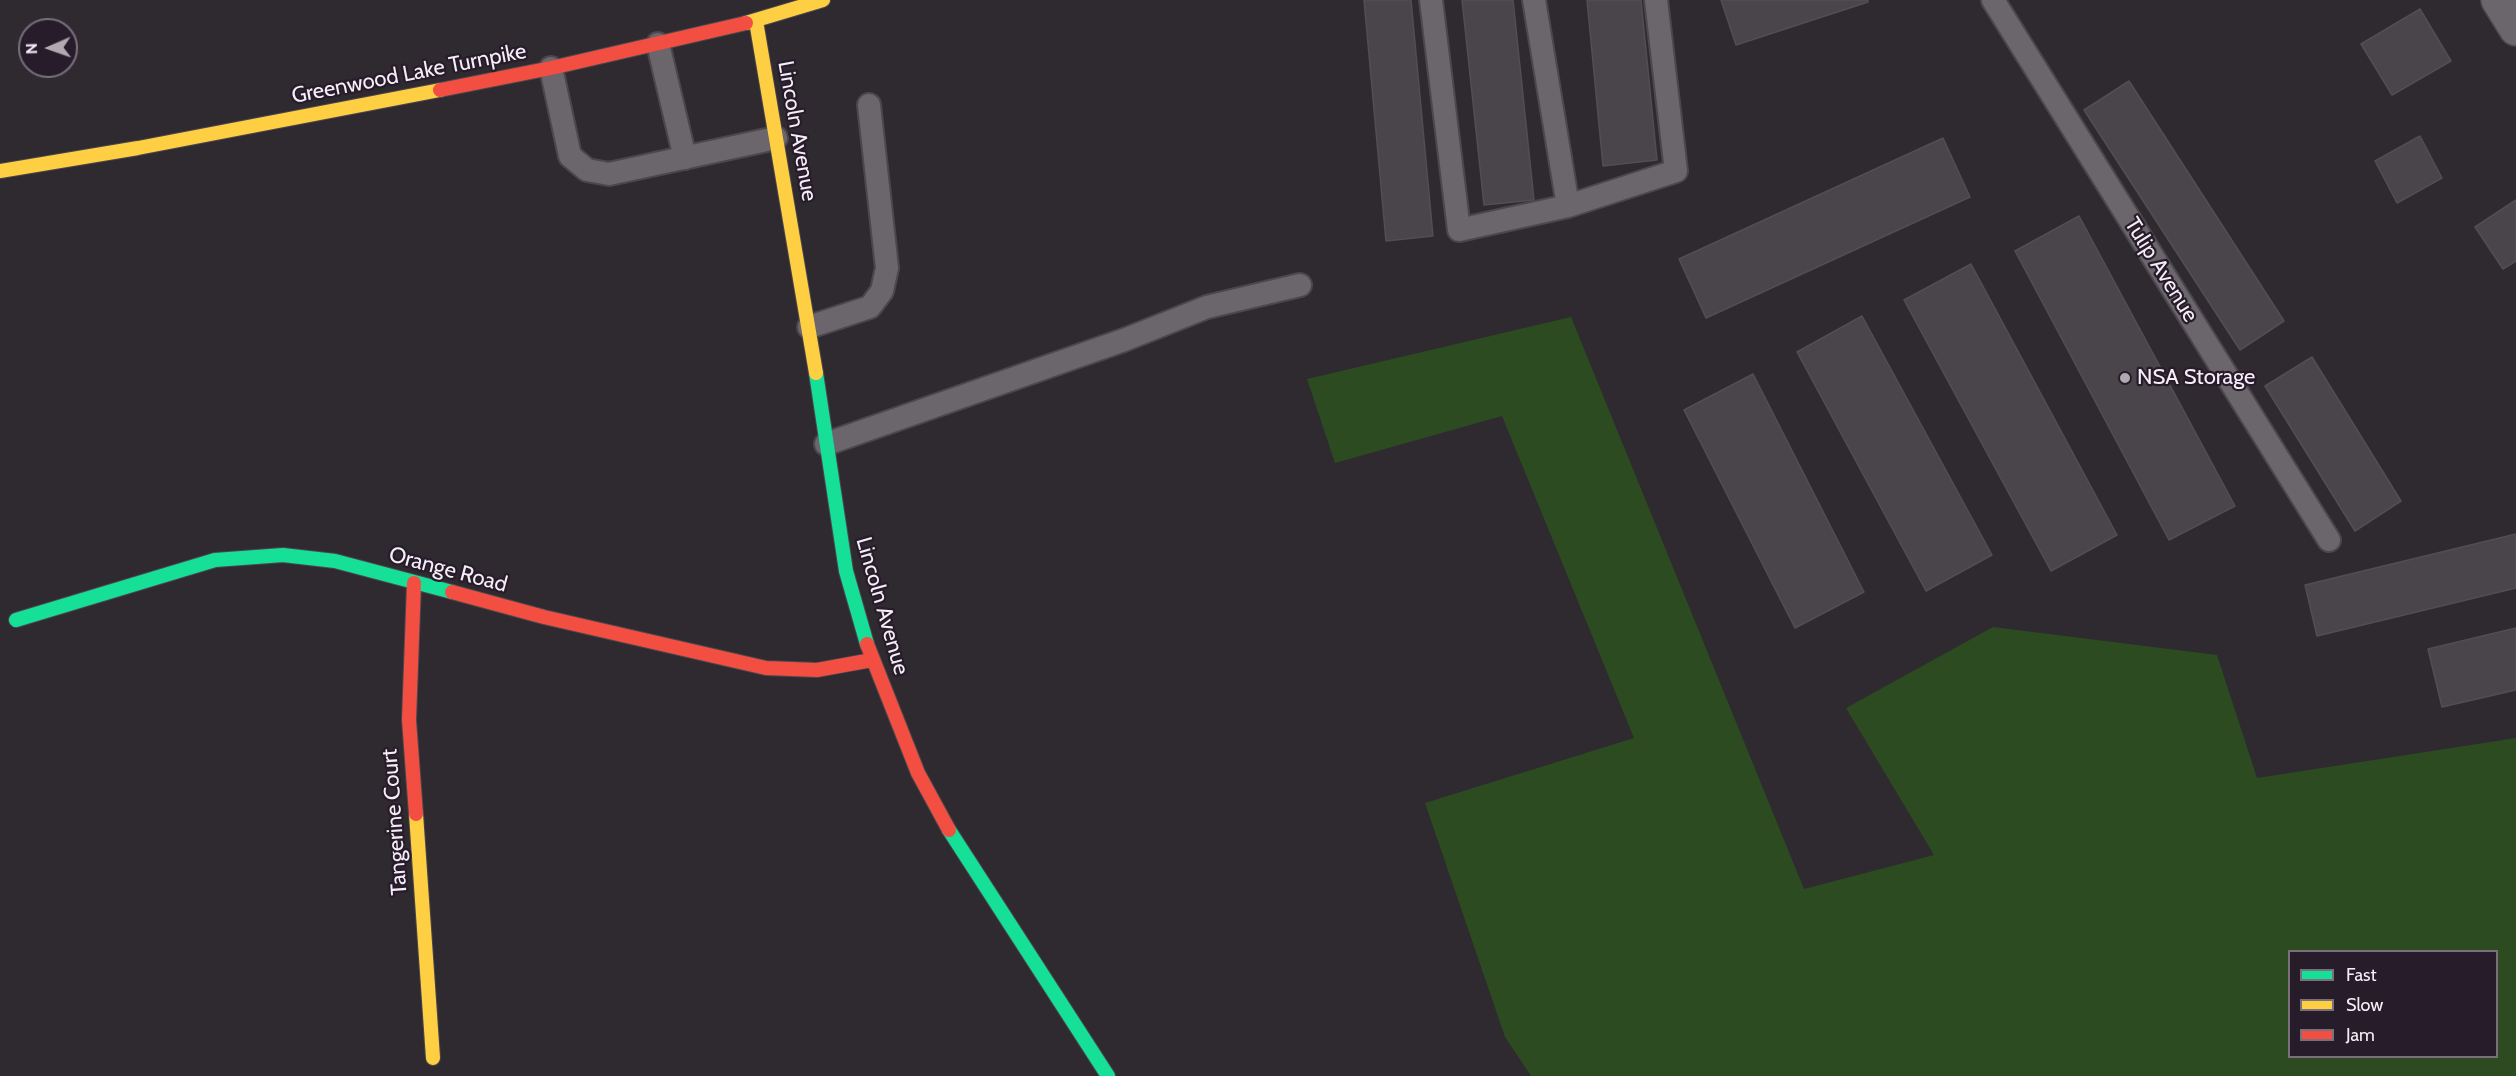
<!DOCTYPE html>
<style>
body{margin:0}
#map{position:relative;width:2516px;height:1076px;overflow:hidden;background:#2f2a30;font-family:Cabin,sans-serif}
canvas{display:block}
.legend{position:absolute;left:2288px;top:950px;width:210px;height:108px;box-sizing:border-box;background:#271c2a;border:2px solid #79707c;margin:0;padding:8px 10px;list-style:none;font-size:18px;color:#f5edf7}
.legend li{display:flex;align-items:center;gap:12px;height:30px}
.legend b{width:30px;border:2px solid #79707c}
.north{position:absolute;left:18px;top:18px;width:60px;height:60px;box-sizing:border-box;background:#271c2a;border:2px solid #79707c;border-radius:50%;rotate:268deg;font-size:16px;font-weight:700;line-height:24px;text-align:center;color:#f5edf7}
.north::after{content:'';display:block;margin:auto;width:21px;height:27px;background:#b0a9b1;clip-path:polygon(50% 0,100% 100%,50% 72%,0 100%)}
</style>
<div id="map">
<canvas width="2516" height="1076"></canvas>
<ul class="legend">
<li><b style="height:8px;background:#16e098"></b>Fast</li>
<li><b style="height:8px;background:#ffcf43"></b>Slow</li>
<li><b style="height:8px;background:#f24e42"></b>Jam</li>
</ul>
<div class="north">N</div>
</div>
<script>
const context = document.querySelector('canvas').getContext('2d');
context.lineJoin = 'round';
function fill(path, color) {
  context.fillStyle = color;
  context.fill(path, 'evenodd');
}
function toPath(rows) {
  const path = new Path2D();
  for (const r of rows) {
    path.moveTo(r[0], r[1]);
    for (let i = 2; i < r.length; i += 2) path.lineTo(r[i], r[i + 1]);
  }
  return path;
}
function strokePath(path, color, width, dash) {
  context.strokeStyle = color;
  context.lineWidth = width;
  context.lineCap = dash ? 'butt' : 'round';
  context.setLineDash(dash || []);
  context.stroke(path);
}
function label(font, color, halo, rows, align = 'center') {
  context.font = font + ' Cabin,sans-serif';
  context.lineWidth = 4.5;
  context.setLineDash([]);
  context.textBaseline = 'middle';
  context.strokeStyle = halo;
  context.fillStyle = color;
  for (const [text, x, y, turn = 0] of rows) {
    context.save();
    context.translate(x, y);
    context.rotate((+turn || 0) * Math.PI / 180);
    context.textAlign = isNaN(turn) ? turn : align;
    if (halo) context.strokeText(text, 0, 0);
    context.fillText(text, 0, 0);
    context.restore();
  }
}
fill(toPath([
 [1571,317,1804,889,1934,855,1846,708,1993,627,2217,655,2257,778,2516,738,2516,1076,1531,1076,1505,1037,1425,803,1634,738,1502,416,1335,463,1307,379],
 [2290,952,2496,952,2496,1056,2290,1056]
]), '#2c4b21');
const building = toPath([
 [1364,0,1411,0,1433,236,1386,241,1364,0],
 [1462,0,1513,0,1534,200,1484,205,1462,0],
 [1587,0,1641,0,1657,160,1603,166,1587,0],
 [1721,0,1868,0,1868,2,1736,45,1721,0],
 [2420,9,2451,61,2392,95,2361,44,2420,9],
 [2129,81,2284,321,2240,350,2084,110,2129,81],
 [2420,136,2442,178,2397,203,2375,161,2420,136],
 [1943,138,1970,197,1706,318,1679,259,1943,138],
 [2516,200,2516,261,2503,269,2475,227,2516,200],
 [2079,216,2235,506,2169,540,2015,251,2079,216],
 [1971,264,2117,535,2051,571,1904,300,1971,264],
 [1862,316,1992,555,1926,591,1797,352,1862,316],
 [2312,357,2401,501,2355,531,2265,386,2312,357],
 [1753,374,1864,592,1795,628,1684,410,1753,374],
 [2516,534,2516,588,2317,636,2305,585,2516,534],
 [2516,628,2516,690,2442,707,2428,649,2516,628]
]);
fill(building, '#49454b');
strokePath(building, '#524e53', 1.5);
const lane = toPath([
 [1431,0,1459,230,1568,206,1676,171,1656,0],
 [1534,0,1568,206],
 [1993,0,2329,540],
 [658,44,685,158],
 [551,68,570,156,587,170,609,174,776,138],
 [809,327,870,307,882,291,887,268,869,105],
 [826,444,1124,340,1207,307,1300,285]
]);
const street = toPath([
 [2498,0,2516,29]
]);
const fast = toPath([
 [816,373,846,571,867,644],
 [16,620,215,560,283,555,335,561,452,592],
 [949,830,1108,1076]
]);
const slow = toPath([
 [756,21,816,373],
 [746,23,823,0],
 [0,171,138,148,440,90],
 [416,814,433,1058]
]);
const jam = toPath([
 [440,90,551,68,746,23],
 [414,583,409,720,416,814],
 [452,592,544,617,766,668,817,670,872,660],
 [867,644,918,773,949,830]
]);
strokePath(lane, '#4b474d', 26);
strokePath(street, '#4b474d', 36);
strokePath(fast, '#4b474d', 16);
strokePath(slow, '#4b474d', 16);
strokePath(jam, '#4b474d', 16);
strokePath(lane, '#6a666b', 22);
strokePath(street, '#6a666b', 33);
strokePath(fast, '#16e098', 14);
strokePath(slow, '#ffcf43', 14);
strokePath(jam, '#f24e42', 14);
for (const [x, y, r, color] of [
 [2125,378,6,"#b0a9b1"]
]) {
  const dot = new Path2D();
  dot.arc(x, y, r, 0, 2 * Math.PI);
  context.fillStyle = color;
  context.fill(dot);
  strokePath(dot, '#271c2a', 2);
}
label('22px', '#f5edf7', '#271c2a', [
 ["Greenwood Lake Turnpike",409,74,-11],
 ["Lincoln Avenue",797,131,80],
 ["Tulip Avenue",2161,270,58],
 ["Orange Road",448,570,15],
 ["Lincoln Avenue",882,606,74],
 ["Tangerine Court",395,822,-94]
]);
label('22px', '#f5edf7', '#271c2a', [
 ["NSA Storage",2137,378]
], 'left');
</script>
